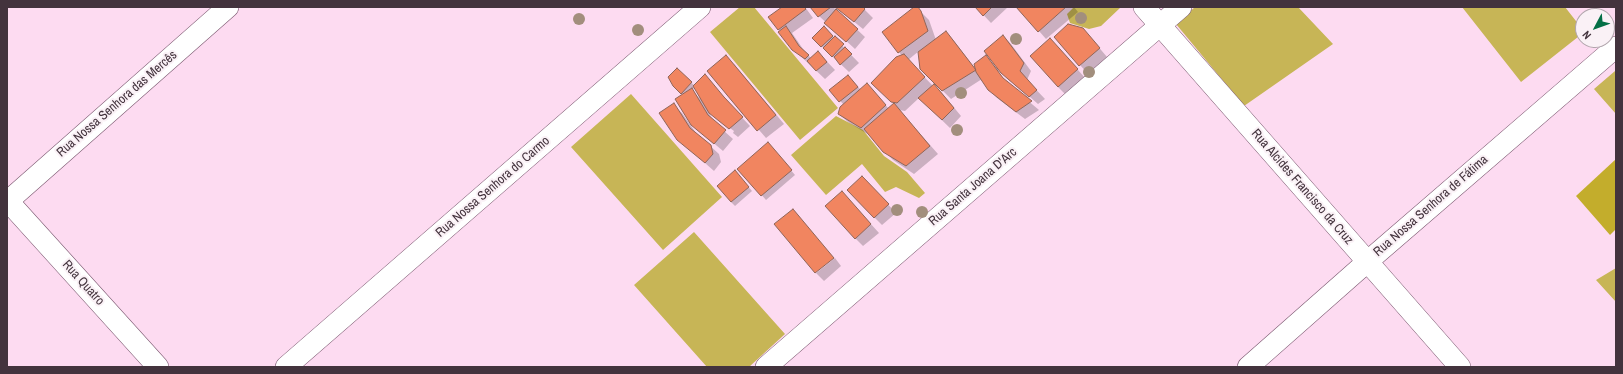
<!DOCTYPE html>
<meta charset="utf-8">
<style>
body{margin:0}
#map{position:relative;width:1623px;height:374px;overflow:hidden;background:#fddbf1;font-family:"Archivo Narrow",sans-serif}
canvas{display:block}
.frame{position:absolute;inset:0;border:8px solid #43333d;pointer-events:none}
.north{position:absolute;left:1575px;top:8px;width:40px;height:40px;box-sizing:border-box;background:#faf1f6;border:1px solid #b1a5ac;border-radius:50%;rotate:229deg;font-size:11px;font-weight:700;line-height:16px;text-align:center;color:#43333d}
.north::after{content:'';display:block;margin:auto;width:14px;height:18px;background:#046f46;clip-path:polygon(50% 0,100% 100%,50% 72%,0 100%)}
</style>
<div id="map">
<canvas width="1623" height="374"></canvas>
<div class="frame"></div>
<div class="north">N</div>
</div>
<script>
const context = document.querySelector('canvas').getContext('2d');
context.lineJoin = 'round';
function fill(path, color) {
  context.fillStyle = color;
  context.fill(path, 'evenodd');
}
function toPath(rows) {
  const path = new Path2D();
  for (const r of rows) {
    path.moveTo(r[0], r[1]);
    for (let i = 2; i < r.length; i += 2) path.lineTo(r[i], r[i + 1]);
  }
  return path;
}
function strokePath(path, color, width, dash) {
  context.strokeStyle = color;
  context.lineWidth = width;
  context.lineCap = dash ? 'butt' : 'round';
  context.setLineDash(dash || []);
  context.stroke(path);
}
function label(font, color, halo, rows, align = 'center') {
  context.font = font + ' "Archivo Narrow",sans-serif';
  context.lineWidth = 4;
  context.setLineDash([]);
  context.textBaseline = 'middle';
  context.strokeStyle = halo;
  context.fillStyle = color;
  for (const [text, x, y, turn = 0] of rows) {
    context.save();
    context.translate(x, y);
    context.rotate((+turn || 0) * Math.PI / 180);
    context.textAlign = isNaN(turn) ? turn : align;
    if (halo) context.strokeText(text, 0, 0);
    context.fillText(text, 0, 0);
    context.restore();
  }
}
fill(toPath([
 [740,7,754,7,838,108,800,140,710,32],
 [1074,7,1119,7,1120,8,1101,26,1089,29,1070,23,1067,14],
 [1195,7,1298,7,1333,44,1244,106,1176,24],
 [1462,7,1565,7,1583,30,1583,33,1521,82],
 [1615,71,1616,72,1616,114,1594,89],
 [631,94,722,197,663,250,571,147],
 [836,116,863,130,884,156,907,172,925,193,919,198,896,187,885,192,862,164,826,195,791,155],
 [694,232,785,334,749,367,707,367,634,285],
 [1616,268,1616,302,1596,280]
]), '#c7b556');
fill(toPath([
 [1616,159,1616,229,1610,235,1576,196]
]), '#c3ad2c');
fill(toPath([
 [784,7,805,7,813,18,792,33,805,52,811,58,818,52,835,70,825,79,793,49,770,17],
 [812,7,833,7,865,37,855,49,819,16],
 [836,7,862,7,873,18,863,29],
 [916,7,929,20,936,40,946,32,954,41,976,70,986,57,996,67,997,66,1003,36,1011,44,1031,71,1027,80,1045,99,1038,104,999,70,998,71,1007,83,1039,110,1025,119,997,98,989,89,982,79,951,99,920,68,919,51,908,60,933,86,934,85,942,93,961,116,950,128,919,98,905,111,899,110,938,154,914,174,893,160,869,135,848,122,839,114,844,105,831,91,848,76,861,90,875,93,889,109,894,104,872,83,902,56,884,32],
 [976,7,1008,7,991,23],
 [1018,7,1074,7,1078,12,1046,39],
 [824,27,859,63,849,72,813,38],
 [1091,38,1107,57,1088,74,1080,65],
 [1058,47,1085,78,1066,95,1058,87],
 [734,64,784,124,766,138,708,71],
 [677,70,695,86,705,76,732,107,750,126,738,137,733,133,734,131,709,113,714,122,733,139,723,151,691,124,683,95,674,86],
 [695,87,700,99,692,90],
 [673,105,682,113,696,133,719,154,721,162,714,171,678,139],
 [772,148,795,175,766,200,739,169],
 [739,176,752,191,735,206,731,202],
 [870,185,896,213,882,225,874,217],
 [842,192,879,233,863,246,855,238],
 [793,210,833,257,815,272],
 [835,258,841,266,824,281,816,273]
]), '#0003');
const building = toPath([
 [782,7,804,7,806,9,778,30,768,17,782,7],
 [810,7,831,7,818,17,810,7],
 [835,7,863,7,865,9,854,22,835,7],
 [914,7,918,7,921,11,928,31,898,53,882,32,914,7],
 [975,7,992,7,983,16,975,7],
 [1016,7,1066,7,1038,32,1016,7],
 [836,9,858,29,846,42,824,23,836,9],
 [1068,24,1083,28,1100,48,1079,66,1054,37,1068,24],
 [786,26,799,46,809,55,805,59,792,50,778,32,786,26],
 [824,26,833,36,821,47,812,38,824,26],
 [946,31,976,70,942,91,920,69,918,52,946,31],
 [1003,35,1024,63,1020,71,1037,90,1029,97,1001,73,984,51,1003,35],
 [835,36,844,44,832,57,823,48,835,36],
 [1050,38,1078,69,1058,87,1030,56,1050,38],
 [845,47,852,54,840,65,834,57,845,47],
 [818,51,827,62,816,71,807,61,818,51],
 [904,54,925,77,897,103,891,102,871,83,896,57,904,54],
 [726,55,776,115,757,131,707,71,726,55],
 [986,55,1003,78,1032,101,1016,112,988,90,976,72,974,64,986,55],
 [677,68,692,82,681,94,673,86,668,77,677,68],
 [705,74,724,97,743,117,729,129,709,113,693,86,705,74],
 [848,75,858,87,839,102,829,90,848,75],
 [867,83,886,105,861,128,838,114,840,107,867,83],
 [934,84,954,108,942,120,918,98,934,84],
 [692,88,708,115,726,130,714,144,691,125,675,99,692,88],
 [674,103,690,128,711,145,713,154,705,163,677,140,659,113,674,103],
 [894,103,930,146,906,166,883,152,864,129,894,103],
 [768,142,792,170,761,196,737,169,768,142],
 [735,170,749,187,731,202,717,186,735,170],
 [862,176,889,204,874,218,847,190,862,176],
 [842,191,871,224,855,239,825,206,842,191],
 [793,209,834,258,815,273,774,224,793,209]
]);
fill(building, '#f18560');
strokePath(building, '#8f6558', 1);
const minor = toPath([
 [1144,7,1460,367],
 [7,200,158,367],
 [7,202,228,7],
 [286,367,700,7],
 [766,367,1181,7],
 [1248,367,1367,262,1616,47]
]);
strokePath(minor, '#7a576f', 22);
strokePath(minor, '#fff', 21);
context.fillStyle = '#a28e7d';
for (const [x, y] of [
 [1081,18],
 [579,19],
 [638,30],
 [1016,39],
 [1089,72],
 [961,93],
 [957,130],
 [897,210],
 [922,212]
]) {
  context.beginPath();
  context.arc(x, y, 6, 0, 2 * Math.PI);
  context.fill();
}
label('13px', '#43333d', '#faf1f6', [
 ["Rua Nossa Senhora das Mercês",117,104,-41],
 ["Rua Nossa Senhora do Carmo",493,187,-41],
 ["Rua Santa Joana D'Arc",973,187,-41],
 ["Rua Alcides Francisco da Cruz",1302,187,49],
 ["Rua Nossa Senhora de Fátima",1431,206,-41],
 ["Rua Quatro",83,283,48]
]);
</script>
